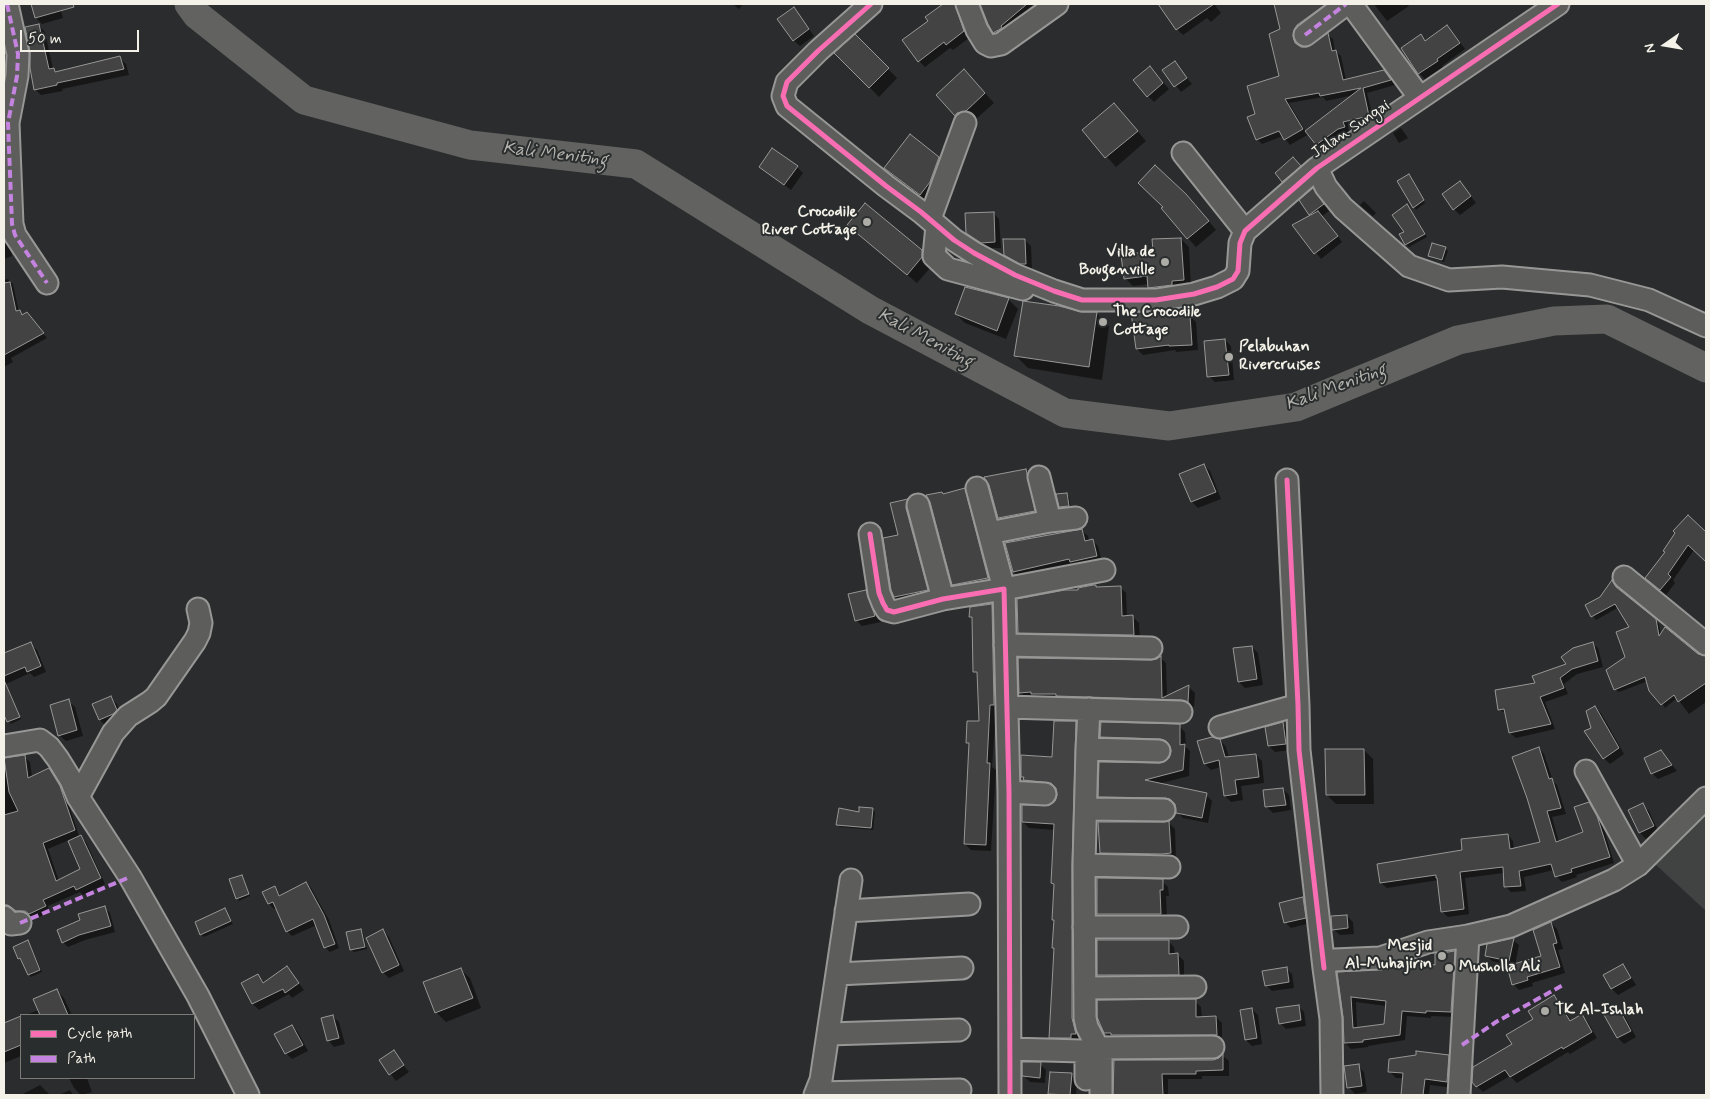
<!DOCTYPE html>
<style>
body{margin:0}
#map{position:relative;width:1710px;height:1099px;overflow:hidden;background:#2b2c2d;font-family:Mynerve,sans-serif}
canvas{display:block}
.frame{position:absolute;inset:0;border:5px solid #f4f1e8;pointer-events:none}
.legend{position:absolute;left:20px;top:1014px;width:175px;height:65px;box-sizing:border-box;background:#2a2d2e;border:1px solid #7b7b78;margin:0;padding:6px 9px;list-style:none;font-size:15px;color:#f4f1e8}
.legend li{display:flex;align-items:center;gap:10px;height:25px}
.legend b{width:25px;border:1px solid #7b7b78}
.north{position:absolute;left:1640px;top:20px;width:50px;height:50px;-webkit-text-stroke:4px #2a2d2e;paint-order:stroke;rotate:257deg;font-size:14px;font-weight:700;line-height:20px;text-align:center;color:#f4f1e8}
.north::after{content:'';display:block;margin:auto;width:18px;height:22px;background:#f4f1e8;clip-path:polygon(50% 0,100% 100%,50% 72%,0 100%)}
.scale{position:absolute;left:20px;top:30px;width:119px;height:22px;box-sizing:border-box;border:2px solid #f4f1e8;border-top:0;padding-left:6px;font-size:15px;line-height:18px;white-space:nowrap;color:#f4f1e8;-webkit-text-stroke:4px #2a2d2e;paint-order:stroke}
</style>
<div id="map">
<canvas width="1710" height="1099"></canvas>
<div class="frame"></div>
<ul class="legend">
<li><b style="height:6px;background:#f96db3"></b>Cycle path</li>
<li><b style="height:6px;background:#c483df"></b>Path</li>
</ul>
<div class="north">N</div>
<div class="scale">50 m</div>
</div>
<script>
const context = document.querySelector('canvas').getContext('2d');
context.lineJoin = 'round';
function fill(path, color) {
  context.fillStyle = color;
  context.fill(path, 'evenodd');
}
function toPath(rows) {
  const path = new Path2D();
  for (const r of rows) {
    path.moveTo(r[0], r[1]);
    for (let i = 2; i < r.length; i += 2) path.lineTo(r[i], r[i + 1]);
  }
  return path;
}
function strokePath(path, color, width, dash) {
  context.strokeStyle = color;
  context.lineWidth = width;
  context.lineCap = dash ? 'butt' : 'round';
  context.setLineDash(dash || []);
  context.stroke(path);
}
function label(font, color, halo, rows, align = 'center') {
  context.font = font + ' Mynerve,sans-serif';
  context.lineWidth = 4;
  context.setLineDash([]);
  context.textBaseline = 'middle';
  context.strokeStyle = halo;
  context.fillStyle = color;
  for (const [text, x, y, turn = 0] of rows) {
    context.save();
    context.translate(x, y);
    context.rotate((+turn || 0) * Math.PI / 180);
    context.textAlign = isNaN(turn) ? turn : align;
    if (halo) context.strokeText(text, 0, 0);
    context.fillText(text, 0, 0);
    context.restore();
  }
}
fill(toPath([
 [1706,812,1706,911,1655,864]
]), '#414242');
fill(toPath([
 [32,4,59,4,63,18,42,24,36,18],
 [733,4,743,4,739,9],
 [945,4,949,4,951,6,955,4,960,9,969,38,953,50,950,48,925,67,919,61,930,21,927,17],
 [982,4,1034,4,1003,29,1004,31,997,35,989,24],
 [1160,4,1214,4,1221,13,1211,22,1207,18,1183,35,1177,29],
 [1275,4,1292,4,1294,9,1303,4,1337,4,1298,36,1297,42,1299,47,1307,49,1328,35,1333,39,1335,51,1341,56,1346,80,1383,71,1388,76,1395,85,1367,93,1374,121,1348,127,1349,132,1343,133,1322,149,1309,134,1290,145,1283,136,1262,144,1257,139,1257,115,1281,77,1282,29],
 [1354,95,1306,132,1289,103,1323,97,1326,101],
 [1374,4,1407,4,1409,6,1387,21],
 [794,9,814,36,800,46,793,40],
 [38,25,45,32,53,69,57,73,120,58,126,64,129,75,62,89,63,91,41,95,35,89],
 [1453,33,1465,49,1442,66,1443,67,1425,79,1419,73,1421,36,1426,41],
 [855,36,897,78,879,97,836,53],
 [1175,63,1192,84,1181,92,1164,71],
 [1155,73,1169,89,1154,102,1148,96],
 [973,80,994,103,975,120,965,124,938,95],
 [1114,104,1146,141,1116,167,1083,130],
 [1401,128,1408,138,1399,143,1393,133],
 [938,158,948,168,930,204,895,177,885,168],
 [1299,164,1306,172,1289,187,1283,181],
 [760,167,797,167,803,173,791,190],
 [1411,178,1425,203,1416,210,1414,207],
 [1460,182,1476,203,1460,215,1454,209],
 [1313,190,1329,211,1322,216,1342,242,1321,259,1294,225,1312,216,1310,214],
 [1364,201,1376,213,1373,216,1360,205],
 [1194,203,1216,230,1196,247,1162,209],
 [4,205,5,231,12,256,4,259],
 [1407,206,1427,237,1409,247,1406,244],
 [993,213,999,219,1001,248,988,248,974,239,968,233],
 [858,234,921,250,931,260,931,267,917,283],
 [1181,239,1189,247,1191,288,1157,295,1149,287,1149,284,1133,286,1125,278,1154,252],
 [1025,240,1031,246,1032,269,1011,260,1005,254],
 [1445,248,1448,251,1444,262,1432,258,1429,255],
 [8,279,13,284,19,312,31,319,47,338,11,358,13,362,4,367,4,338,8,336,4,324,4,280],
 [1008,299,1018,309,1006,339,965,323,956,314],
 [1173,311,1178,317,1190,316,1196,322,1198,350,1176,352,1175,350,1143,355,1137,349],
 [1082,314,1097,314,1109,326,1102,380,1028,368,1016,356],
 [1225,340,1231,346,1234,380,1215,382,1209,376],
 [1204,465,1210,471,1221,499,1198,508,1192,502,1181,474],
 [1025,470,1031,476,1040,517,1005,524,999,518,990,484],
 [964,490,971,496,993,584,959,590,953,584,944,495],
 [1066,494,1069,497,1071,509,1063,509,1061,507],
 [907,500,913,506,933,596,901,603,895,596,899,536],
 [1688,517,1706,534,1706,561,1694,550,1673,580,1675,583,1666,595,1653,584,1667,553],
 [1081,530,1088,536,1089,541,1092,540,1098,546,1102,562,1020,578,1014,572],
 [1612,582,1618,590,1659,624,1661,635,1698,655,1706,657,1706,702,1689,714,1677,698,1665,708,1648,681,1619,692,1615,689,1627,657,1630,627,1619,607,1596,620,1587,606,1601,598],
 [1095,586,1097,588,1120,587,1126,593,1127,617,1133,617,1139,623,1140,641,1025,638,1019,632,1079,591],
 [866,592,872,598,881,622,862,626,856,620],
 [991,605,997,611,1000,711,996,711,992,767,996,770,991,851,971,850,965,844,970,746,967,743,980,723,978,675,975,671,974,620,971,617],
 [1592,643,1598,648,1603,667,1577,674,1564,684,1568,694,1545,702,1555,729,1516,738,1510,733,1506,714,1499,709,1568,664],
 [31,644,37,650,46,672,34,677,30,673,6,684,21,719,11,724,6,717,4,717,4,654],
 [1252,647,1258,653,1263,685,1245,688,1239,682],
 [1160,657,1166,663,1167,697,1189,687,1195,693,1194,707,1188,705,1026,698,1020,692,1157,660],
 [111,698,117,704,122,717,106,726,100,720],
 [68,701,75,707,83,736,66,741,59,735],
 [1595,707,1601,713,1624,754,1610,764,1604,758,1592,729],
 [1075,723,1081,729,1082,1039,1077,1040,1077,1044,1056,1043,1050,1037,1055,922,1053,920,1055,886,1053,883,1055,830,1029,828,1023,822,1051,807,1057,801,1057,789,1031,786,1022,777,1053,758],
 [1282,724,1288,730,1291,750,1275,752,1269,746],
 [1179,726,1185,732,1186,747,1190,751,1189,776,1158,784,1206,795,1212,801,1208,823,1183,818,1177,812,1176,804,1172,803,1106,802,1100,796,1170,759,1172,746,1167,744,1108,742,1101,736],
 [1220,740,1226,747,1229,758,1256,755,1262,761,1264,783,1241,786,1243,800,1231,802,1225,796,1221,767,1211,770,1205,764],
 [1539,748,1544,754,1553,781,1557,785,1566,814,1552,817,1559,842,1584,833,1588,803,1594,809,1602,823,1614,863,1576,875,1577,877,1562,882,1556,876,1554,870,1524,877,1526,891,1511,892,1506,887,1504,873,1465,878,1469,914,1448,917,1442,911,1439,880,1387,888,1381,883,1508,835,1513,841,1514,849,1541,843],
 [1364,750,1373,759,1374,804,1336,804,1327,795],
 [1661,751,1677,771,1658,779,1652,773],
 [24,757,30,762,32,777,49,770,54,776,65,793,79,836,86,842,105,884,83,895,80,892,48,906,50,912,35,919,31,916,22,916,4,905,4,759],
 [69,840,81,869,59,881,48,849],
 [1283,789,1289,795,1291,810,1273,813,1266,806],
 [1642,805,1649,811,1659,833,1646,839,1640,833,1630,810],
 [872,809,875,812,873,830,840,827,837,824,860,813],
 [1169,823,1175,829,1176,859,1108,858,1101,852],
 [241,876,244,879,250,896,239,901,237,898],
 [1162,881,1168,887,1169,896,1166,896,1167,920,1104,920,1098,914],
 [306,883,311,888,329,920,339,948,330,952,325,947,317,925,292,936,287,931,276,908,274,909,269,904,264,893,275,888,281,897],
 [1303,898,1309,904,1311,923,1291,928,1285,922],
 [105,908,110,913,115,932,85,940,68,947,63,942],
 [225,910,233,924,204,937,201,934],
 [1347,916,1353,922,1354,934,1340,935,1333,929],
 [1551,923,1557,929,1563,949,1558,950,1565,973,1532,983,1533,986,1519,990,1513,984,1513,966,1492,961,1486,955,1513,940,1519,945,1515,965,1543,957],
 [360,930,363,933,367,949,354,952,351,949],
 [383,931,389,937,404,971,389,978,383,972],
 [1168,941,1174,947,1175,955,1178,955,1184,961,1184,980,1105,981,1098,975],
 [28,942,30,944,42,972,31,977,19,958],
 [1454,952,1460,958,1456,1017,1431,1016,1431,1018,1407,1016,1405,1040,1368,1046,1368,1047,1351,1049,1345,1043,1345,1017,1339,974,1436,967],
 [1356,1002,1386,1006,1385,1025,1357,1029],
 [1622,966,1628,972,1636,985,1618,995,1612,989],
 [287,967,304,990,292,998,289,994,259,1010,253,1004,242,983,258,976,265,983],
 [1286,968,1292,974,1294,988,1272,991,1266,985],
 [460,969,470,978,481,1008,446,1022,436,1012],
 [56,990,64,998,72,1015,25,1015,39,1010],
 [1554,996,1560,1002,1572,1022,1582,1016,1588,1022,1597,1038,1570,1054,1568,1052,1517,1083,1510,1076,1483,1092,1477,1086],
 [1195,1001,1201,1007,1202,1018,1216,1017,1222,1023,1222,1041,1119,1041,1112,1039,1105,1032],
 [1298,1006,1304,1012,1306,1026,1286,1029,1280,1023],
 [1252,1009,1258,1015,1262,1044,1252,1046,1246,1040],
 [1618,1009,1624,1015,1636,1037,1624,1044,1618,1038,1606,1016],
 [333,1016,339,1022,345,1044,334,1047,328,1040],
 [21,1017,21,1056,4,1063,4,1024],
 [292,1026,298,1032,308,1051,292,1059,286,1053],
 [393,1052,409,1072,396,1081,381,1061],
 [1223,1056,1229,1061,1229,1076,1202,1076,1202,1079,1168,1079,1168,1095,1115,1095,1115,1062,1213,1061,1220,1059],
 [1448,1056,1454,1062,1453,1088,1430,1085,1429,1095,1402,1095,1404,1078,1396,1078,1390,1072],
 [1040,1064,1046,1070,1045,1083,1030,1082,1024,1076],
 [1358,1066,1364,1072,1367,1092,1355,1094,1349,1087],
 [1051,1073,1071,1075,1077,1081,1076,1095,1050,1095],
 [69,1078,87,1078,92,1092,81,1095,74,1088],
 [40,1085,50,1095,21,1095],
 [70,1090,73,1095,59,1095]
]), '#0007');
strokePath(toPath([
 [189,4,197,15,304,100,470,145,636,164,870,310,1065,413,1169,426,1296,407,1458,340,1554,321,1607,319,1706,368]
]), '#626361', 29);
const building = toPath([
 [31,4,73,4,74,7,35,18,31,4],
 [943,4,955,4,964,31,946,45,944,42,918,62,902,40,928,21,925,17,943,4],
 [980,4,1027,4,1001,26,1002,28,993,33,988,24,980,4],
 [1158,4,1214,4,1176,30,1158,4],
 [1274,4,1326,4,1297,25,1294,30,1293,36,1295,43,1301,47,1307,47,1328,33,1332,51,1336,50,1343,80,1384,70,1391,80,1363,88,1369,116,1343,122,1345,127,1338,129,1316,145,1305,131,1361,88,1320,96,1319,93,1285,99,1303,129,1284,140,1279,131,1256,140,1247,117,1255,114,1247,86,1279,76,1269,34,1280,29,1274,4],
 [794,7,809,29,793,41,777,19,794,7],
 [39,24,49,69,54,68,55,72,120,56,124,69,57,83,57,85,34,90,30,68,30,52,25,27,39,24],
 [1447,25,1460,43,1437,59,1438,61,1418,74,1401,48,1421,34,1425,41,1447,25],
 [855,34,889,68,869,88,834,53,855,34],
 [1175,61,1187,78,1174,87,1162,70,1175,61],
 [1150,66,1163,83,1147,97,1133,80,1150,66],
 [964,69,985,93,966,111,957,113,955,116,936,95,964,69],
 [1114,103,1138,131,1105,158,1082,130,1114,103],
 [910,134,939,157,930,182,920,195,884,168,910,134],
 [772,148,798,166,784,185,759,167,772,148],
 [1293,157,1301,166,1282,182,1275,173,1293,157],
 [1155,165,1186,194,1209,221,1187,239,1161,208,1163,207,1138,183,1155,165],
 [1409,174,1424,200,1413,208,1397,181,1409,174],
 [1460,181,1471,196,1453,210,1442,194,1460,181],
 [1313,188,1324,204,1309,215,1299,200,1313,188],
 [865,203,922,250,922,257,907,275,847,225,865,203],
 [1407,204,1425,234,1405,245,1399,234,1404,232,1392,215,1407,204],
 [1318,211,1338,236,1314,254,1292,225,1318,211],
 [994,212,995,242,981,243,966,233,965,213,994,212],
 [1181,238,1184,280,1172,281,1172,285,1148,288,1147,276,1124,279,1121,255,1153,251,1152,239,1181,238],
 [1003,239,1025,239,1026,264,1020,264,1004,255,1003,239],
 [1432,243,1446,247,1442,260,1428,256,1432,243],
 [10,282,16,311,20,310,22,315,27,312,44,333,4,355,4,283,10,282],
 [965,287,1009,298,997,331,955,314,965,287],
 [1023,301,1059,306,1082,312,1097,312,1089,367,1014,356,1023,301],
 [1173,310,1173,316,1190,315,1192,345,1169,346,1169,345,1136,349,1131,312,1156,312,1173,310],
 [1225,339,1229,375,1207,377,1204,341,1225,339],
 [1204,464,1216,492,1191,502,1179,474,1204,464],
 [1026,469,1035,511,998,518,989,485,984,477,1026,469],
 [965,488,988,578,952,585,930,502,926,495,942,492,943,494,965,488],
 [1067,493,1069,506,1059,507,1056,494,1067,493],
 [908,499,906,508,928,590,894,597,891,590,883,538,898,535,890,503,908,499],
 [1688,515,1706,532,1706,562,1688,545,1668,574,1671,577,1660,590,1645,578,1665,552,1663,551,1675,533,1673,531,1688,515],
 [1082,529,1085,541,1093,539,1097,556,1070,562,1069,559,1013,572,1005,543,1082,529],
 [1612,580,1616,587,1656,619,1659,636,1665,627,1698,654,1706,656,1706,683,1678,702,1674,695,1661,705,1649,691,1645,677,1614,690,1606,670,1625,657,1616,632,1629,627,1615,604,1591,617,1585,605,1600,597,1612,580],
 [1093,585,1096,585,1096,587,1121,586,1122,616,1133,615,1134,635,1018,633,1017,599,1065,590,1078,590,1078,588,1093,585],
 [866,590,875,616,855,621,848,594,866,590],
 [992,604,994,705,990,705,987,763,990,763,986,845,964,844,969,743,966,743,967,721,979,721,977,672,973,672,972,617,969,617,970,607,992,604],
 [31,642,41,666,27,672,25,667,4,676,4,653,31,642],
 [1593,642,1598,661,1572,669,1560,678,1564,688,1540,697,1551,724,1509,733,1504,709,1498,710,1495,690,1535,683,1532,676,1566,664,1561,657,1573,648,1593,642],
 [1252,646,1257,679,1238,682,1233,648,1252,646],
 [1161,656,1162,698,1189,685,1188,702,1181,700,1056,696,1056,694,1031,694,1031,692,1019,693,1018,658,1151,660,1157,659,1161,656],
 [4,680,20,717,7,722,4,715,4,680],
 [111,696,117,710,113,714,99,720,92,704,111,696],
 [69,699,77,730,58,736,50,705,69,699],
 [1595,706,1619,748,1603,759,1584,731,1591,728,1586,711,1595,706],
 [1054,721,1076,721,1072,865,1072,1018,1076,1034,1071,1034,1071,1038,1049,1038,1054,948,1052,948,1054,920,1052,920,1054,884,1051,883,1054,824,1022,822,1022,805,1050,805,1055,801,1057,795,1056,788,1051,783,1023,780,1024,777,1021,777,1021,755,1052,757,1054,721],
 [1101,722,1180,724,1180,745,1185,744,1183,770,1145,780,1207,793,1202,818,1176,813,1175,804,1170,799,1165,798,1098,797,1099,762,1159,763,1164,762,1169,758,1171,751,1170,746,1166,741,1160,739,1100,737,1101,722],
 [1283,722,1286,744,1268,746,1265,727,1283,722],
 [1212,737,1220,739,1225,757,1256,754,1259,777,1235,780,1237,794,1224,796,1219,760,1204,764,1197,741,1212,737],
 [1539,747,1549,779,1552,778,1561,808,1547,811,1556,842,1583,832,1574,807,1589,802,1597,816,1610,857,1571,869,1572,872,1555,877,1551,864,1519,871,1521,886,1504,887,1503,867,1460,872,1464,909,1441,912,1437,878,1436,878,1436,875,1380,883,1377,864,1462,850,1461,839,1508,834,1510,849,1540,842,1527,798,1512,757,1539,747],
 [1325,749,1364,749,1365,795,1326,795,1325,749],
 [1661,750,1672,765,1651,774,1644,758,1661,750],
 [25,755,28,778,49,768,60,786,75,830,43,843,56,881,80,869,68,841,81,835,101,878,76,890,74,886,43,900,46,906,29,914,25,911,16,911,8,905,4,905,4,815,18,811,9,792,4,758,25,755],
 [1283,788,1286,805,1265,807,1263,790,1283,788],
 [1643,803,1654,826,1639,833,1628,810,1643,803],
 [859,807,873,808,871,828,836,825,839,808,859,812,859,807],
 [1169,821,1171,853,1162,854,1100,853,1098,822,1164,822,1169,821],
 [242,875,249,894,236,899,229,879,242,875],
 [1097,878,1163,879,1163,890,1160,890,1161,914,1097,914,1097,878],
 [306,882,324,915,335,944,324,948,313,919,286,932,273,902,268,904,262,892,275,886,279,896,306,882],
 [1303,897,1306,918,1284,923,1279,903,1303,897],
 [105,906,111,926,79,935,62,943,57,930,80,920,78,914,105,906],
 [225,908,231,921,200,935,195,922,225,908],
 [1347,915,1348,928,1332,930,1331,916,1347,915],
 [1551,922,1557,943,1553,944,1560,967,1527,977,1528,980,1512,985,1507,966,1541,956,1533,930,1551,922],
 [361,929,365,947,350,950,346,932,361,929],
 [383,929,399,965,382,973,366,938,383,929],
 [1514,938,1509,961,1485,956,1487,944,1514,938],
 [28,940,40,970,28,975,20,958,18,959,13,947,28,940],
 [1097,940,1169,940,1169,954,1178,953,1179,975,1097,975,1097,940],
 [1455,951,1451,1012,1426,1011,1426,1013,1402,1011,1400,1035,1363,1040,1363,1042,1344,1043,1343,1017,1337,972,1388,969,1411,961,1435,965,1435,954,1455,951],
 [1351,997,1386,1001,1384,1024,1353,1028,1351,997],
 [1623,964,1631,978,1611,989,1603,975,1623,964],
 [287,966,299,983,285,993,283,989,252,1004,241,983,258,974,263,983,287,966],
 [1287,967,1289,982,1265,986,1262,971,1287,967],
 [461,968,473,998,435,1013,423,982,461,968],
 [57,989,68,1015,40,1015,33,999,57,989],
 [1554,995,1570,1021,1582,1014,1592,1032,1563,1049,1562,1047,1510,1077,1505,1070,1476,1087,1472,1082,1473,1067,1512,1044,1506,1035,1533,1019,1528,1011,1554,995],
 [1196,999,1196,1017,1216,1016,1217,1035,1111,1035,1111,1033,1104,1033,1097,1017,1097,1000,1196,999],
 [1299,1005,1301,1020,1279,1024,1276,1008,1299,1005],
 [1618,1007,1631,1031,1617,1038,1604,1015,1618,1007],
 [1252,1008,1257,1038,1245,1040,1240,1010,1252,1008],
 [333,1015,339,1038,327,1041,321,1018,333,1015],
 [21,1016,21,1045,4,1052,4,1023,21,1016],
 [292,1025,303,1045,285,1054,274,1034,292,1025],
 [394,1050,404,1065,389,1075,379,1060,394,1050],
 [1416,1051,1449,1055,1447,1082,1425,1079,1423,1095,1401,1095,1403,1073,1388,1072,1389,1059,1416,1055,1416,1051],
 [1223,1054,1223,1070,1196,1071,1196,1074,1162,1074,1163,1095,1113,1095,1114,1060,1213,1060,1219,1058,1223,1054],
 [1022,1062,1041,1062,1040,1078,1022,1076,1022,1062],
 [1359,1064,1362,1086,1347,1088,1344,1066,1359,1064],
 [1050,1072,1072,1073,1070,1095,1048,1094,1050,1072]
]);
fill(building, '#434344');
strokePath(building, '#979796', 1);
const minor = toPath([
 [7,4,18,54,17,76,8,123,12,224,15,235,47,283],
 [871,4,818,51,787,82,783,96,787,106,886,186,921,212,954,240,974,253,1015,275,1054,291,1082,300,1156,300,1194,294,1217,287,1233,279,1238,271,1240,243,1245,231,1317,168,1558,4],
 [967,4,977,30,985,43,991,46,1001,44,1057,4],
 [1351,4,1420,98],
 [1305,35,1346,4],
 [1183,153,1245,231],
 [1317,168,1326,187,1343,208,1409,266,1449,280,1502,277,1590,285,1649,300,1706,326],
 [930,219,965,123],
 [937,226,934,256,948,269,1023,289],
 [1039,477,1050,521],
 [1287,480,1298,705,1299,750,1324,968],
 [977,488,1004,589,1104,570],
 [918,505,943,599],
 [989,533,1050,521,1076,518],
 [870,534,879,593,883,603,887,610,894,612,943,599,1004,589,1009,792,1010,1095],
 [1624,577,1706,644],
 [1005,645,1151,648],
 [1007,707,1181,712],
 [1089,709,1087,749,1084,865,1085,1018,1087,1027,1098,1048,1101,1058,1101,1095],
 [1220,727,1298,705],
 [4,746,40,740,49,747,58,759,71,780,78,797,130,877,198,996,248,1095],
 [1087,749,1159,751],
 [1586,771,1638,865],
 [1009,792,1045,794],
 [78,797,113,733,128,716,150,702,156,697,195,641,199,633,201,623,198,609],
 [1086,809,1164,810],
 [1084,865,1169,867],
 [846,911,969,904],
 [4,917,11,924,20,923],
 [1084,927,1177,927],
 [837,974,962,968],
 [1086,988,1195,987],
 [828,1034,959,1030],
 [1098,1048,1213,1047],
 [1010,1049,1082,1051,1086,1054,1086,1079],
 [816,1093,960,1090],
 [815,1095,821,1080,851,880],
 [1332,1095,1331,1019,1324,968,1327,964,1331,961,1334,960,1380,958,1428,942,1468,936],
 [1459,1095,1468,936,1511,926,1614,880,1638,865,1706,798]
]);
strokePath(minor, '#979796', 25);
strokePath(minor, '#5d5d5c', 21);
strokePath(toPath([
 [7,4,18,54,17,76,8,123,12,224,15,235,47,283],
 [1305,35,1346,4],
 [20,923,130,877],
 [1462,1045,1496,1022,1563,985]
]), '#c483df', 4, [8, 4]);
strokePath(toPath([
 [871,4,818,51,787,82,783,96,787,106,886,186,921,212,954,240,974,253,1015,275,1054,291,1082,300,1156,300,1194,294,1217,287,1233,279,1238,271,1240,243,1245,231,1317,168,1558,4],
 [1287,480,1298,705,1299,750,1324,968],
 [870,534,879,593,883,603,887,610,894,612,943,599,1004,589,1009,792,1010,1095]
]), '#f96db3', 5);
for (const [x, y, r, color] of [
 [867,222,5,"#aeaca7"],
 [1165,262,5,"#aeaca7"],
 [1103,322,5,"#aeaca7"],
 [1229,357,5,"#aeaca7"],
 [1442,956,5,"#aeaca7"],
 [1449,968,5,"#aeaca7"],
 [1545,1011,5,"#aeaca7"]
]) {
  const dot = new Path2D();
  dot.arc(x, y, r, 0, 2 * Math.PI);
  context.fillStyle = color;
  context.fill(dot);
  strokePath(dot, '#2a2d2e', 2);
}
label('16px', '#f4f1e8', '#2a2d2e', [
 ["Jalan Sungai",1351,130,-34]
]);
label('bold 16px', '#f4f1e8', '#2a2d2e', [
 ["Crocodile",857,213,"right"],
 ["River Cottage",857,231,"right"],
 ["Villa de",1155,253,"right"],
 ["Bougenville",1155,271,"right"],
 ["The Crocodile",1113,313],
 ["Cottage",1113,331],
 ["Pelabuhan",1239,348],
 ["Rivercruises",1239,366],
 ["Mesjid",1432,947,"right"],
 ["Al-Muhajirin",1432,965,"right"],
 ["Musholla Ali",1459,968],
 ["TK Al-Ishlah",1555,1011]
], 'left');
label('italic 18px', '#b5b3ae', '#2a2d2e', [
 ["Kali Meniting",555,155,7],
 ["Kali Meniting",925,339,28],
 ["Kali Meniting",1336,388,-20]
]);
</script>
